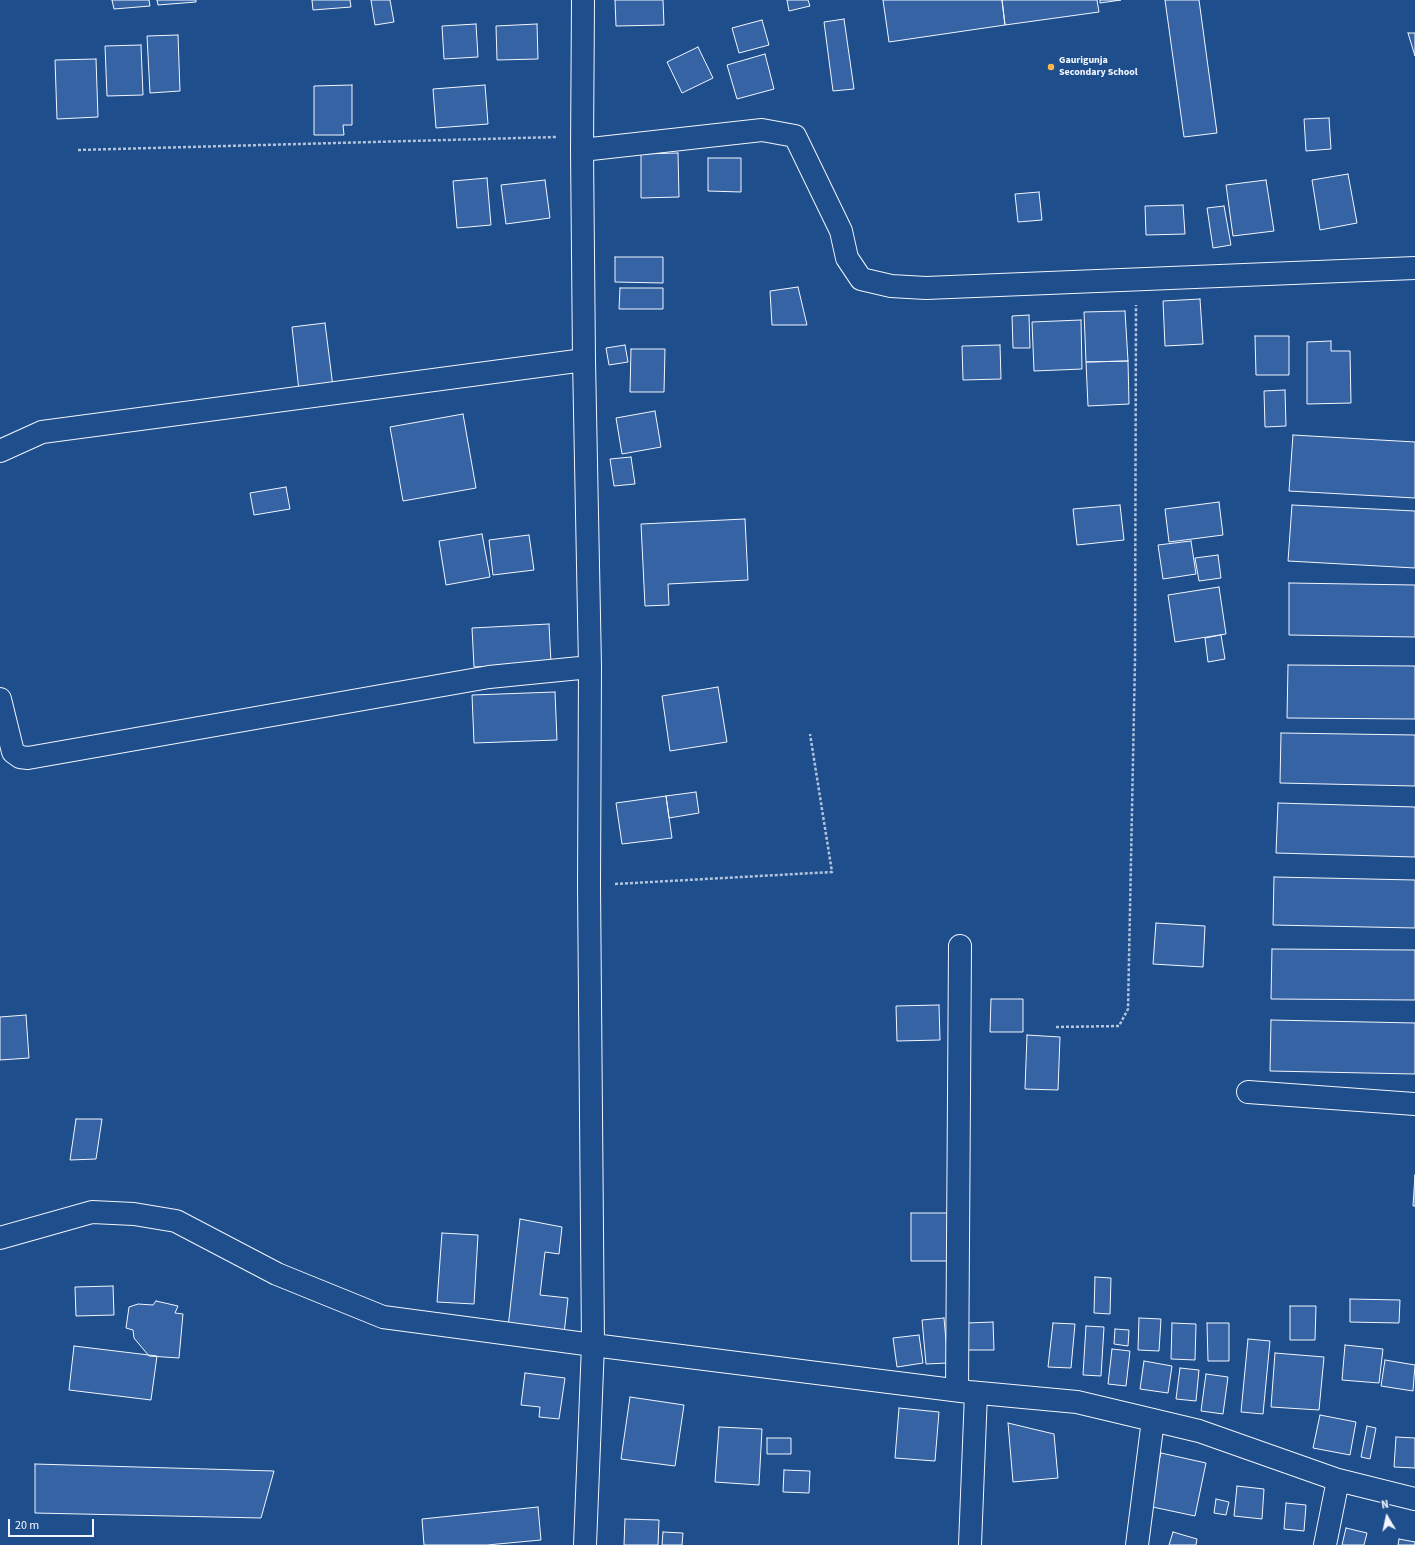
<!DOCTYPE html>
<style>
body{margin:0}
#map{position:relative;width:1415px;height:1545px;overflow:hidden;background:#1f4e8c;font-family:"Source Sans 3",sans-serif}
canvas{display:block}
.north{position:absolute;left:1367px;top:1497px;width:40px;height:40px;-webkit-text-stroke:3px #1f4e8c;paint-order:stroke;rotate:351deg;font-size:11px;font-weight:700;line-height:16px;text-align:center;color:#f2f6ff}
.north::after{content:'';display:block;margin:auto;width:14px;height:18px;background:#f2f6ff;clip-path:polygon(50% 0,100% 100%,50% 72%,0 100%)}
.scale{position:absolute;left:8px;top:1519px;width:86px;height:18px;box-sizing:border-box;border:2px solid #f2f6ff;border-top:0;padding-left:5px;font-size:12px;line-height:14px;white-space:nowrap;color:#f2f6ff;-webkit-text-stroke:3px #1f4e8c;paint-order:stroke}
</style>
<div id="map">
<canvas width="1415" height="1545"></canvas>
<div class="north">N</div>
<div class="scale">20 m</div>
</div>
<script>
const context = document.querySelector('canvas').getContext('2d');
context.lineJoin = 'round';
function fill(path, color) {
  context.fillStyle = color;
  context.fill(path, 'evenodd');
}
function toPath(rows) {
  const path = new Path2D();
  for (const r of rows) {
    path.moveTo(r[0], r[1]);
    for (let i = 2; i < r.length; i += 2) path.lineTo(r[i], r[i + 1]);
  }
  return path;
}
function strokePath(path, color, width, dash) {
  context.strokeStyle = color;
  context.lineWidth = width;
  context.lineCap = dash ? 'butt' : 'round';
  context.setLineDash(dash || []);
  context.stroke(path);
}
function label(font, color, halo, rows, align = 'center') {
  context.font = font + ' "Source Sans 3",sans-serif';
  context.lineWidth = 3;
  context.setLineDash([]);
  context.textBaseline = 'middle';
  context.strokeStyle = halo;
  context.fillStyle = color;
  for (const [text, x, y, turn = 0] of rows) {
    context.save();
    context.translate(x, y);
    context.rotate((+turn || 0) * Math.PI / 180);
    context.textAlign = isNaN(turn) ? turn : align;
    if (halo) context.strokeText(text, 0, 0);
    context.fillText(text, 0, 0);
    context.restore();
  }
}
const building = toPath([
 [112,0,149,0,150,6,114,9,112,0],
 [157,0,196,0,196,2,158,5,157,0],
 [312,0,350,0,351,7,313,10,312,0],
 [371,0,390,0,394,22,375,25,371,0],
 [615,0,663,0,664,25,616,26,615,0],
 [787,0,808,0,810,6,789,11,787,0],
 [883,0,1002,0,1005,25,889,42,883,0],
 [1002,0,1097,0,1099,12,1005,25,1002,0],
 [1100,0,1121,0,1100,3,1100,0],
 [1165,0,1199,0,1217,133,1184,137,1165,0],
 [844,19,854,89,833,91,824,22,844,19],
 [762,20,769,45,739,53,732,28,762,20],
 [476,24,478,57,444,59,442,26,476,24],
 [537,24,538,59,497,60,496,26,537,24],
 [1408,33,1415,33,1415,56,1408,33],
 [178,35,180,91,150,93,147,36,178,35],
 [141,45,143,95,107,96,105,46,141,45],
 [698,47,713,78,682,93,667,62,698,47],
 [765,54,774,89,737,99,727,65,765,54],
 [96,59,98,117,57,119,55,60,96,59],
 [352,85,352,125,343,125,344,135,314,135,314,86,352,85],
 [485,85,488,124,436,128,433,89,485,85],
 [1329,118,1331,149,1306,151,1304,119,1329,118],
 [678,153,679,197,641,198,641,154,678,153],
 [708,158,741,158,741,192,708,191,708,158],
 [1348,174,1357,223,1320,230,1312,180,1348,174],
 [487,178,491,225,457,228,453,181,487,178],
 [545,180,550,218,506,224,501,185,545,180],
 [1266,180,1274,231,1233,236,1226,185,1266,180],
 [1039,192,1042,220,1018,222,1015,194,1039,192],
 [1183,205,1185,234,1146,235,1145,206,1183,205],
 [1224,206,1231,245,1213,248,1207,208,1224,206],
 [615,257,663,257,663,283,615,282,615,257],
 [798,287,807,325,772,325,770,291,798,287],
 [620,288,663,288,663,309,619,309,620,288],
 [1200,299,1203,344,1165,346,1163,301,1200,299],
 [1125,311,1128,361,1086,362,1084,312,1125,311],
 [1029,315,1030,348,1013,348,1012,316,1029,315],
 [1081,320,1082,369,1034,371,1032,322,1081,320],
 [325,323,333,387,299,391,292,327,325,323],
 [1255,336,1289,336,1289,375,1256,375,1255,336],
 [1331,341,1331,351,1350,351,1351,403,1307,404,1307,342,1331,341],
 [625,345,628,362,609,365,606,348,625,345],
 [1000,345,1001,379,963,380,962,346,1000,345],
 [631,349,665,349,664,392,630,392,631,349],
 [1128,361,1129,404,1088,406,1086,362,1128,361],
 [1285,390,1286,426,1265,427,1264,391,1285,390],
 [655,411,661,447,622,454,616,418,655,411],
 [463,414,476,488,403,501,390,427,463,414],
 [1293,435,1415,442,1415,498,1289,491,1293,435],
 [631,457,635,484,614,486,610,459,631,457],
 [286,487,290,509,254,515,250,493,286,487],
 [1219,502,1223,535,1169,542,1165,509,1219,502],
 [1120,505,1124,540,1077,545,1073,509,1120,505],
 [1292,505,1415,511,1415,568,1288,561,1292,505],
 [745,519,748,580,668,584,669,605,645,606,641,524,745,519],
 [482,534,490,577,446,585,439,541,482,534],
 [529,535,534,570,493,575,489,540,529,535],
 [1191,541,1196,574,1163,579,1158,545,1191,541],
 [1218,555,1221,578,1199,581,1195,558,1218,555],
 [1289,583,1415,585,1415,637,1289,635,1289,583],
 [1219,587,1226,634,1175,642,1168,595,1219,587],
 [549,624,551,663,474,667,472,628,549,624],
 [1221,635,1225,659,1208,662,1205,638,1221,635],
 [1288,665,1415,666,1415,719,1287,718,1288,665],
 [718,687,727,742,670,751,662,696,718,687],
 [555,692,557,740,474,743,472,695,555,692],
 [1281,733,1415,735,1415,786,1280,783,1281,733],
 [696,792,699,813,669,818,666,796,696,792],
 [666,796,672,838,622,844,616,803,666,796],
 [1278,803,1415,807,1415,857,1276,853,1278,803],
 [1274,877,1415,880,1415,928,1273,925,1274,877],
 [1156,923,1205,926,1203,967,1153,964,1156,923],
 [1272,949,1415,950,1415,1000,1271,999,1272,949],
 [991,999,1023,999,1023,1032,990,1032,991,999],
 [939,1005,940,1040,897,1041,896,1006,939,1005],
 [26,1015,29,1058,0,1060,0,1017,26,1015],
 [1271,1020,1415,1023,1415,1074,1270,1071,1271,1020],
 [1027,1035,1060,1037,1058,1090,1025,1089,1027,1035],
 [76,1119,102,1119,96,1159,70,1160,76,1119],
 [1415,1175,1415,1206,1413,1206,1415,1175],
 [911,1213,952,1213,952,1261,911,1261,911,1213],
 [520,1219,562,1227,559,1254,545,1252,540,1295,568,1298,564,1334,508,1328,520,1219],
 [442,1233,478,1235,474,1304,437,1302,442,1233],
 [1095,1277,1111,1278,1110,1314,1094,1313,1095,1277],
 [113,1286,114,1315,76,1316,75,1287,113,1286],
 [1350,1299,1400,1300,1399,1323,1350,1322,1350,1299],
 [156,1301,178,1306,175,1313,183,1314,179,1358,149,1356,134,1338,133,1330,126,1328,129,1307,138,1304,153,1305,156,1301],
 [1290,1306,1316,1306,1315,1340,1290,1340,1290,1306],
 [944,1318,948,1363,926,1364,922,1320,944,1318],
 [1139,1318,1161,1319,1159,1351,1138,1350,1139,1318],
 [993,1322,994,1350,967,1350,967,1323,993,1322],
 [1053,1323,1075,1324,1071,1368,1048,1367,1053,1323],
 [1172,1323,1196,1324,1195,1360,1171,1359,1172,1323],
 [1207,1323,1229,1323,1229,1361,1208,1361,1207,1323],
 [1086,1326,1104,1327,1101,1376,1083,1375,1086,1326],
 [1115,1329,1129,1330,1128,1346,1114,1344,1115,1329],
 [919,1335,923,1363,897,1367,893,1338,919,1335],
 [1248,1339,1270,1341,1263,1414,1241,1412,1248,1339],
 [1345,1345,1383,1349,1379,1383,1342,1380,1345,1345],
 [74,1346,157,1356,151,1400,69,1390,74,1346],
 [1112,1349,1130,1351,1126,1386,1108,1384,1112,1349],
 [1275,1353,1324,1357,1319,1410,1271,1407,1275,1353],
 [1385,1360,1415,1365,1413,1391,1381,1386,1385,1360],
 [1144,1361,1172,1366,1168,1393,1140,1389,1144,1361],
 [1180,1368,1199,1370,1196,1401,1176,1399,1180,1368],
 [525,1373,565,1378,559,1419,539,1417,540,1407,521,1405,525,1373],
 [1206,1374,1228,1377,1223,1414,1201,1411,1206,1374],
 [630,1397,684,1405,675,1466,621,1459,630,1397],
 [899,1408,939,1412,935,1461,895,1458,899,1408],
 [1320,1415,1356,1422,1350,1455,1313,1448,1320,1415],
 [1008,1423,1054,1434,1058,1478,1013,1482,1008,1423],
 [1367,1426,1376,1428,1370,1459,1361,1457,1367,1426],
 [719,1427,762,1429,759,1485,715,1482,719,1427],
 [1396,1437,1415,1438,1415,1468,1394,1467,1396,1437],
 [767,1438,791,1438,791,1454,767,1454,767,1438],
 [1161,1453,1206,1463,1195,1516,1148,1506,1161,1453],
 [35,1464,274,1471,261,1518,35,1513,35,1464],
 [784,1470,810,1471,809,1493,783,1492,784,1470],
 [1237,1486,1264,1489,1262,1519,1234,1516,1237,1486],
 [1216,1499,1229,1502,1226,1515,1214,1513,1216,1499],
 [1286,1503,1306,1505,1304,1531,1284,1529,1286,1503],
 [538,1507,541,1540,487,1545,424,1545,422,1519,538,1507],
 [625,1519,659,1520,658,1545,624,1545,625,1519],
 [1346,1528,1367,1533,1364,1545,1342,1545,1346,1528],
 [663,1532,683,1533,682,1545,662,1545,663,1532],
 [1173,1532,1197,1539,1196,1545,1169,1545,1173,1532],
 [1399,1539,1415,1542,1415,1545,1398,1545,1399,1539]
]);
fill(building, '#3563a3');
strokePath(building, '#f2f6ff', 1);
const minor = toPath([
 [583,0,582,150,584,360,590,667,589,885,593,1345,585,1545],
 [582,150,762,130,795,136,841,231,847,258,861,279,891,286,926,288,1415,268],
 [0,451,42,432,584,360],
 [0,699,13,752,20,757,28,758,489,677,590,667],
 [1248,1092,1415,1104],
 [0,1238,92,1212,134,1214,176,1221,277,1274,383,1317,593,1345,969,1392,1077,1402,1199,1431,1338,1480,1415,1499],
 [957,1390,960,946],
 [970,1545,976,1393],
 [1137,1545,1153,1420],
 [1325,1545,1338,1480]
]);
strokePath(minor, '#f2f6ff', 24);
strokePath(toPath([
 [78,150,557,137],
 [615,884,832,872,810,734],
 [1056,1027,1119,1026,1128,1009,1135,660,1136,305]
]), '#b3c4dc', 2.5, [3, 2]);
strokePath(minor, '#1f4e8c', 22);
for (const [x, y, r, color] of [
 [1051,67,4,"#ffb74d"]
]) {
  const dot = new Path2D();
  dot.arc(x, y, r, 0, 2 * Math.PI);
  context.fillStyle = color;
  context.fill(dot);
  strokePath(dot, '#1f4e8c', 1.5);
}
label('bold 10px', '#f2f6ff', '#1f4e8c', [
 ["Gaurigunja",1059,61],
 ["Secondary School",1059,73]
], 'left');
</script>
